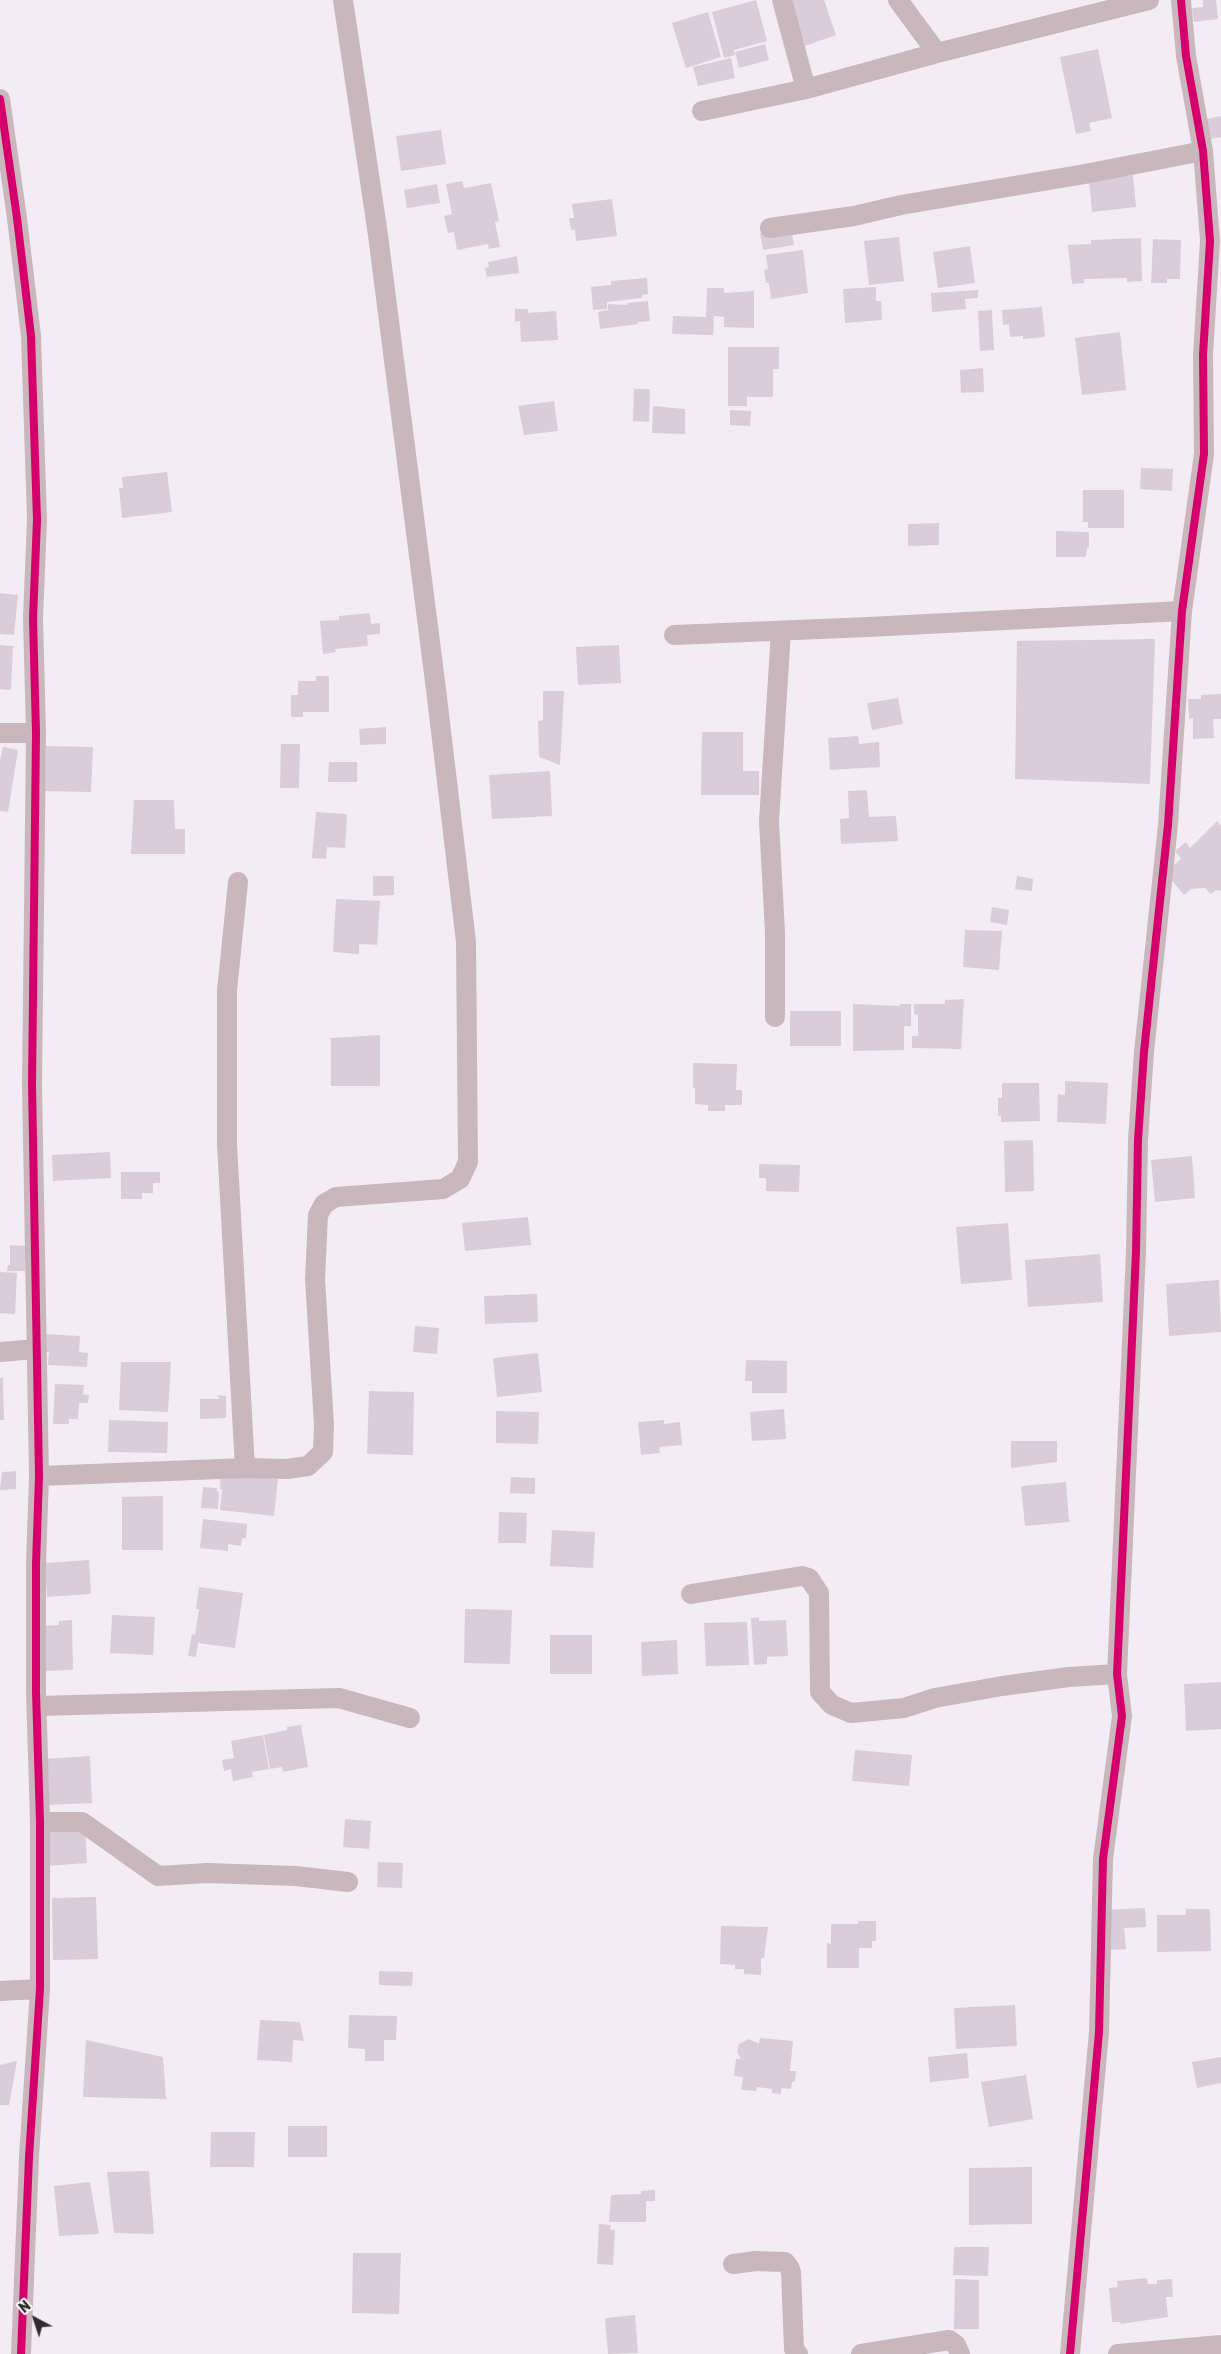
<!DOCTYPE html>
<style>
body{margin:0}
#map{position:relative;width:1221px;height:2354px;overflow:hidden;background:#f4ecf4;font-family:Rubik,sans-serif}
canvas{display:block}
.north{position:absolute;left:10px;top:2294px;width:50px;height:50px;-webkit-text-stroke:4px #fdfafd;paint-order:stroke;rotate:320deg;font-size:14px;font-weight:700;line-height:20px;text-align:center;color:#312b31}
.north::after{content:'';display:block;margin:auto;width:18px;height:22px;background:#312b31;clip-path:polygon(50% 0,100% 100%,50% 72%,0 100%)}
</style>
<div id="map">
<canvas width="1221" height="2354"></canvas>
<div class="north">N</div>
</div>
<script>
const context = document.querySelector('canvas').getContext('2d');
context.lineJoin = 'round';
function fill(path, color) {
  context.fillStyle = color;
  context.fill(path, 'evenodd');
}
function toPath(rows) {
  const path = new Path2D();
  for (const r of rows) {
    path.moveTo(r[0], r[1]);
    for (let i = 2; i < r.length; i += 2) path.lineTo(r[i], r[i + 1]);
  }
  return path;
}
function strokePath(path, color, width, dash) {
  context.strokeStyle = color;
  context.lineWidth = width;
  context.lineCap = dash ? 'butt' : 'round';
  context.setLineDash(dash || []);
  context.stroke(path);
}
fill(toPath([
 [756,0,767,41,734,50,733,48,735,55,724,58,712,12],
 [789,0,824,0,836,35,805,46],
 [1203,0,1216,0,1218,19,1194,22,1192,8,1203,7],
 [708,12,721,57,686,68,672,23],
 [765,44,769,60,739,68,735,52],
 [1098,49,1112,118,1089,123,1091,131,1076,134,1060,57],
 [731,58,735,78,698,86,693,67],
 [1221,116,1221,137,1211,139,1207,119],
 [441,130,446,164,401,171,396,136],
 [1133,175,1136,207,1092,212,1089,180],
 [462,181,464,188,491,183,499,221,495,222,500,247,489,249,488,244,457,250,454,232,448,233,444,216,452,214,446,184],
 [437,184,440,203,407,208,404,190],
 [612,199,617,236,576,241,575,230,571,230,569,218,574,218,572,204],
 [791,228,794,245,763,250,760,233],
 [899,237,904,281,869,285,864,241],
 [1141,238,1142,281,1127,282,1127,278,1084,279,1084,283,1072,284,1068,245,1091,244,1091,240],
 [1153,239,1181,240,1180,279,1167,279,1167,283,1151,283],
 [970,246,975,283,938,288,933,252],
 [803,250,808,293,771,299,769,283,766,283,764,270,768,269,766,255],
 [517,256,519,273,487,277,485,268,489,267,488,262],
 [647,278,648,294,642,295,642,298,607,302,607,309,593,310,591,287,611,285,611,281],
 [876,287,876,301,881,301,882,320,845,323,843,289],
 [707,288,724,288,724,293,754,291,754,328,724,327,724,311,724,317,714,316,713,335,672,334,673,316,706,317],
 [978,290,978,298,965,299,966,309,932,312,931,293],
 [648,301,650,321,637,322,638,324,600,329,598,312,608,310,608,304,627,305,627,303],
 [1042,307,1045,337,1023,339,1023,336,1010,337,1009,324,1003,325,1002,310],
 [515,309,528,309,528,313,556,311,558,340,521,342,520,321,515,322],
 [992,310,994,350,980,351,978,311],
 [1120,332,1126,390,1082,395,1075,338],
 [728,347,779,347,779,369,773,369,773,397,747,397,747,406,728,406],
 [983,368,984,392,961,393,960,370],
 [634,389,650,389,649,422,633,421],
 [554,401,558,431,524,435,518,406],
 [653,406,685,409,685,434,652,433],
 [730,410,751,411,750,426,730,425],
 [1141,468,1173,469,1172,491,1140,489],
 [167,472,172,512,122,518,119,488,123,488,122,477],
 [1083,490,1124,490,1124,528,1088,528,1088,522,1083,522],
 [939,523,939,545,908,546,908,524],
 [1056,531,1089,532,1089,548,1087,548,1086,557,1056,557],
 [0,593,18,595,14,635,0,634],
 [370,613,371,624,380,623,380,634,367,635,368,646,335,649,336,652,323,654,320,621,339,620,339,616],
 [1155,639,1150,784,1015,779,1017,641],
 [0,645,13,646,11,690,0,689],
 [619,645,621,683,578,685,576,647],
 [316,676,329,676,329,712,303,712,303,717,291,717,291,695,298,695,298,681,316,681],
 [543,691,564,691,560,765,539,757,538,721,543,720],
 [1221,694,1221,719,1213,719,1214,738,1193,739,1193,718,1189,719,1188,699,1201,699,1201,695],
 [898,698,903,724,872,730,867,703],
 [386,727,386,744,360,745,359,729],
 [702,732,743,732,743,771,759,771,759,795,701,795],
 [858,736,859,744,879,742,880,767,830,770,828,738],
 [281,744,300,744,299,788,280,788],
 [46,746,93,747,91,792,45,791],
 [3,747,18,750,8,812,0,811,0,760],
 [329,762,357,762,357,782,328,782],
 [550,771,552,816,492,819,489,775],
 [867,790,869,817,896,816,898,841,841,844,840,819,849,818,848,791],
 [134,800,174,800,175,829,185,829,185,854,131,854],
 [316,812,347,814,345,848,327,847,326,859,312,858],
 [1217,821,1221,826,1221,891,1216,890,1211,894,1205,888,1191,889,1184,895,1165,872,1181,859,1175,851,1186,842,1190,848],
 [373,876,394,876,394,895,373,896],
 [1017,876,1033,879,1032,891,1015,889],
 [336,899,380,901,377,945,359,944,359,954,333,952],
 [992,907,1009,910,1007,925,990,922],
 [965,930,1002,931,999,970,963,967],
 [964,999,961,1049,912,1048,912,1036,918,1036,918,1015,914,1014,914,1004,945,1004,945,1000],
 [853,1004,900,1006,900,1004,911,1004,911,1026,904,1026,904,1050,853,1051],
 [790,1011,841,1011,841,1046,790,1046],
 [380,1035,380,1086,331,1086,331,1038],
 [693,1063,737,1064,736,1090,742,1090,742,1105,725,1105,725,1111,708,1111,708,1105,695,1104,695,1088,693,1088],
 [1065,1081,1108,1083,1106,1124,1057,1122,1058,1094,1065,1095],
 [1002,1083,1039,1083,1040,1121,1001,1122,1001,1115,998,1116,998,1098,1002,1098],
 [1033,1140,1034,1191,1005,1192,1004,1141],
 [110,1152,111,1178,53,1181,52,1155],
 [1192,1156,1195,1198,1155,1202,1151,1160],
 [759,1164,800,1165,799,1192,766,1191,766,1178,759,1178],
 [121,1172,160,1172,160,1183,153,1183,153,1193,142,1193,142,1199,121,1199],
 [528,1217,531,1245,465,1251,462,1223],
 [1008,1223,1012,1280,961,1284,956,1227],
 [10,1245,25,1246,25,1271,7,1271,8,1265,10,1265],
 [1100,1254,1103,1302,1028,1307,1025,1260],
 [0,1272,17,1273,15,1314,0,1313],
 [1219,1280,1221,1332,1169,1336,1166,1284],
 [537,1294,538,1322,485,1324,484,1296],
 [415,1326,439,1328,437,1354,413,1352],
 [45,1334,80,1336,79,1352,88,1353,87,1367,48,1365,49,1352,45,1352],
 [538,1353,542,1392,497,1397,493,1358],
 [746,1360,787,1361,787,1393,752,1393,752,1381,745,1381],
 [121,1362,171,1362,168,1412,119,1410],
 [0,1378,3,1378,4,1420,0,1420],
 [55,1384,84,1385,83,1394,89,1395,88,1403,79,1403,78,1419,69,1419,69,1424,53,1424],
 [369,1391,414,1392,413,1455,367,1454],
 [218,1395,226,1396,226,1418,200,1419,200,1399,219,1399],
 [784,1409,786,1439,752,1441,750,1412],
 [496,1411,539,1412,538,1444,496,1443],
 [109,1420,168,1422,167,1453,108,1452],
 [664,1420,664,1424,680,1422,682,1445,659,1447,660,1453,641,1455,638,1422],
 [1011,1441,1057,1441,1057,1462,1011,1468],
 [16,1471,16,1489,0,1490,2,1472],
 [221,1473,278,1479,274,1516,220,1510,222,1489,220,1489],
 [511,1477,535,1478,535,1494,510,1493],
 [1066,1482,1069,1522,1025,1526,1021,1486],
 [203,1487,217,1488,217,1492,219,1492,218,1509,201,1508],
 [163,1496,163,1550,122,1550,122,1497],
 [499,1512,527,1513,526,1543,498,1543],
 [203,1519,247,1524,246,1538,242,1538,241,1546,228,1544,228,1551,200,1548],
 [552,1530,595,1532,593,1568,550,1566],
 [89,1560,91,1594,47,1597,45,1563],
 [199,1587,243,1593,235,1648,198,1643,196,1657,188,1656,192,1634,195,1635,199,1609,196,1609],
 [465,1609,512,1610,510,1664,464,1663],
 [112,1615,155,1617,153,1655,110,1653],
 [759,1617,759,1621,786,1620,788,1656,767,1657,767,1664,754,1665,751,1618],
 [72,1620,73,1670,45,1671,40,1626,59,1625,59,1621],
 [747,1622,749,1665,706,1666,704,1623],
 [550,1635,592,1635,592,1674,550,1674],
 [677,1640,678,1674,642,1676,641,1642],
 [1221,1682,1221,1729,1186,1731,1184,1684],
 [301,1725,308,1767,283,1772,282,1767,270,1769,264,1735,287,1730,287,1727],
 [263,1735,269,1769,252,1772,253,1777,233,1781,231,1769,224,1771,222,1760,234,1758,231,1741],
 [855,1750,912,1755,909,1786,852,1781],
 [90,1756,92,1803,47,1805,45,1759],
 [345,1819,371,1821,369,1849,343,1847],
 [85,1828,87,1863,46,1866,45,1830],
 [378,1862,403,1863,402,1888,377,1887],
 [96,1897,98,1959,53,1960,52,1898],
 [1145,1908,1146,1927,1124,1928,1126,1949,1108,1950,1106,1910],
 [1186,1909,1210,1909,1211,1951,1157,1952,1157,1915,1186,1915],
 [858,1921,876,1921,876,1941,872,1941,872,1948,859,1948,859,1968,827,1968,827,1943,831,1944,831,1924,858,1924],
 [721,1926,768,1927,764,1958,761,1958,761,1975,744,1974,744,1969,735,1969,735,1965,720,1964],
 [379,1971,413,1972,412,1986,379,1985],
 [1015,2005,1017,2046,956,2049,954,2008],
 [349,2015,397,2016,396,2040,384,2040,384,2061,365,2061,365,2049,348,2048],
 [260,2020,300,2022,304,2041,293,2040,292,2062,257,2060],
 [760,2038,793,2041,790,2071,796,2071,795,2082,792,2082,791,2089,781,2088,781,2094,772,2093,772,2089,757,2087,756,2091,741,2090,743,2077,734,2076,736,2059,741,2059,737,2052,739,2044,749,2039,759,2044],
 [86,2040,163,2057,166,2099,83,2097],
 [967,2053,969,2078,930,2082,928,2057],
 [1221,2057,1221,2083,1197,2088,1192,2062],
 [17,2061,9,2105,0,2105,0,2065],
 [1026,2075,1033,2119,989,2127,981,2082],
 [288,2126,327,2126,327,2157,288,2157],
 [211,2132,255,2132,254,2167,210,2167],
 [1032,2167,1032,2224,969,2225,969,2168],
 [149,2171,154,2234,114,2233,107,2172],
 [90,2182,99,2234,59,2236,54,2186],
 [655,2190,655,2201,646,2201,646,2222,609,2222,611,2195,641,2194,641,2191],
 [599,2224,611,2225,610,2230,615,2230,613,2265,597,2264],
 [954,2247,989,2247,988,2276,953,2275],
 [353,2253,401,2253,399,2314,352,2313],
 [1147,2278,1148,2284,1157,2284,1157,2280,1172,2279,1173,2297,1166,2297,1168,2317,1121,2324,1120,2322,1112,2322,1109,2288,1118,2287,1117,2281],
 [955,2279,979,2280,979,2329,954,2329],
 [635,2315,638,2353,608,2354,605,2318]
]), '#daccda');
strokePath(toPath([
 [782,0,806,89],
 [898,0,937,53],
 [0,99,17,218,31,336,37,520,33,618,36,733,32,1084,39,1476,36,1564,36,1692,40,1822,40,1989,29,2157,21,2354],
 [702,111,806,89,937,53,1149,0],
 [770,228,854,216,901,205,1085,174,1203,151],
 [674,635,868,627,1182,611],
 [0,733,36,733],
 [238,882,227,991,227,1144,245,1468],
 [775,1017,775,933,769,821,781,631],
 [0,1352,37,1349],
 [39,1476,245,1468,287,1469,308,1466,323,1452,324,1425,315,1279,318,1215,324,1204,336,1197,443,1189,460,1179,468,1162,466,942,436,689,378,235,343,0],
 [691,1594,802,1576,809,1578,819,1593,820,1692,832,1705,851,1713,904,1708,935,1698,1002,1686,1069,1677,1117,1674],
 [37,1706,339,1698,410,1718],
 [40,1822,82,1822,158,1876,207,1873,296,1876,348,1882],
 [0,1991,40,1989],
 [733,2264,756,2261,785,2262,789,2267,791,2272,794,2349,798,2354],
 [861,2354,949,2340,956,2345,960,2354],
 [1070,2354,1099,2032,1103,1859,1122,1716,1117,1674,1136,1252,1138,1140,1144,1052,1168,825,1182,611,1204,454,1203,355,1210,241,1203,151,1186,56,1181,0],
 [1118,2354,1221,2345]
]), '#cab7be', 20);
strokePath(toPath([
 [0,99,17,218,31,336,37,520,33,618,36,733,32,1084,39,1476,36,1564,36,1692,40,1822,40,1989,29,2157,21,2354],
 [1070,2354,1099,2032,1103,1859,1122,1716,1117,1674,1136,1252,1138,1140,1144,1052,1168,825,1182,611,1204,454,1203,355,1210,241,1203,151,1186,56,1181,0]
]), '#d6006c', 8);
</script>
